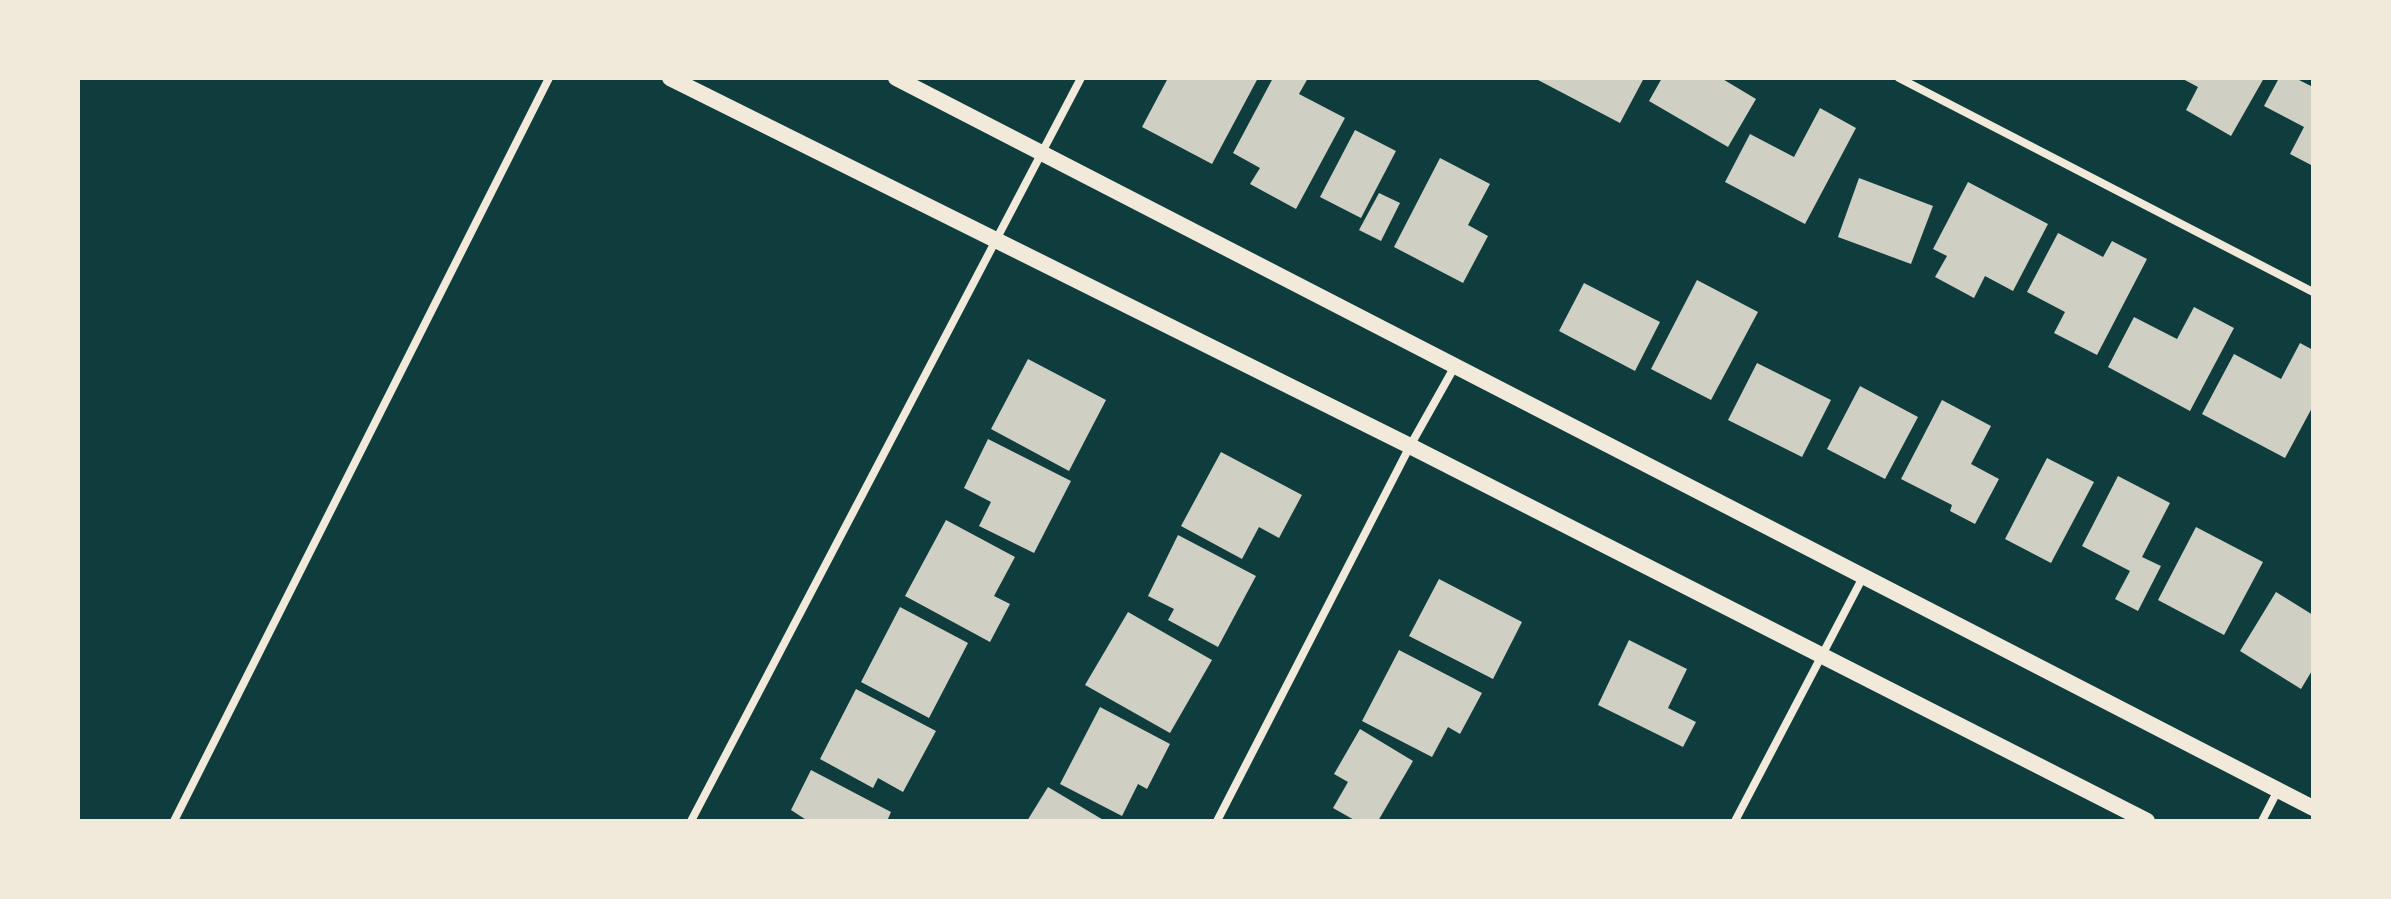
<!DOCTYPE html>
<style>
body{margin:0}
#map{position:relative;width:2391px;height:899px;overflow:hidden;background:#0f3d3e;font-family:Overpass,sans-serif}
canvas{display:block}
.frame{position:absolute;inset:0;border:80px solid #f1e9da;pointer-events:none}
</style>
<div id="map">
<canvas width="2391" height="899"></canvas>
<div class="frame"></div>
</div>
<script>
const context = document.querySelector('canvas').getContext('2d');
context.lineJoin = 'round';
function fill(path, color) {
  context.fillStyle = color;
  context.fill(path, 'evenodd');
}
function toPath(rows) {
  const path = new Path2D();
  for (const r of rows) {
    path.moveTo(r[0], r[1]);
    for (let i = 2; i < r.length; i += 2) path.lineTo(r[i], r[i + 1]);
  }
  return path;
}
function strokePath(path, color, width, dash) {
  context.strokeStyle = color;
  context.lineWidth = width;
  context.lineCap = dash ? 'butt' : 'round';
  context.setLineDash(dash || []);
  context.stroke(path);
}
fill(toPath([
 [1168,78,1258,78,1212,164,1142,127],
 [1273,78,1308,78,1299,94,1345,118,1296,209,1250,184,1260,168,1233,153],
 [1539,78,1644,78,1620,123,1538,80],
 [1662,78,1721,78,1756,99,1728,147,1649,101],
 [2181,78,2264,78,2231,136,2186,110,2198,87],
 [2279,78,2295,78,2313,87,2313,166,2290,154,2304,127,2264,106],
 [1820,108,1856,128,1805,224,1725,182,1750,134,1794,157],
 [1355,130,1396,151,1361,218,1320,197],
 [1440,158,1490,184,1468,225,1488,236,1463,283,1394,247],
 [1859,178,1933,206,1911,264,1838,237],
 [1968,182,2048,224,2013,291,1985,276,1974,298,1935,277,1947,256,1933,249],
 [1379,193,1400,203,1381,241,1359,230],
 [2058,233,2103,257,2112,241,2147,259,2097,355,2054,333,2065,312,2027,292],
 [1697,280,1758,312,1711,400,1651,369],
 [1584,283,1660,322,1635,371,1559,331],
 [2194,307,2234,328,2190,411,2108,367,2134,317,2177,339],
 [2300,343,2313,350,2313,406,2285,458,2202,414,2234,354,2281,379],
 [1028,359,1106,400,1069,471,991,429],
 [1757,363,1831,400,1802,457,1728,420],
 [1860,386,1918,417,1885,479,1827,449],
 [1942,400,1991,426,1971,464,1999,479,1975,524,1950,511,1952,505,1901,479],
 [988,439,1071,481,1034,553,979,526,991,502,964,488],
 [1221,452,1302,495,1279,538,1259,527,1242,559,1181,526],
 [2047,458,2094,482,2051,563,2005,539],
 [2118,476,2170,503,2142,557,2161,566,2138,611,2115,599,2130,571,2082,546],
 [946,520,1015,557,994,596,1010,604,990,642,905,596],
 [2196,527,2263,562,2224,635,2158,600],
 [1178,535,1256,576,1218,647,1168,620,1174,609,1148,596],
 [1439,579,1522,622,1493,679,1409,636],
 [2276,592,2313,615,2313,669,2301,689,2240,651],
 [900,607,968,643,929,718,861,682],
 [1128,612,1212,660,1170,733,1085,685],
 [1629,640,1687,669,1668,708,1696,722,1683,747,1598,705],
 [1399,650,1482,693,1460,734,1448,727,1432,757,1362,721],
 [856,689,936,731,903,792,878,778,873,788,820,759],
 [1100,707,1170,744,1147,789,1138,784,1122,816,1060,784],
 [1360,729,1413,761,1378,821,1356,821,1333,808,1348,782,1334,774],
 [811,770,891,812,887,821,808,821,791,810],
 [1048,787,1105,821,1027,821]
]), '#cfcfc3');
strokePath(toPath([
 [1899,78,2313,292],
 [174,821,549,78],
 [691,821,1081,78],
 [1217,821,1410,446,1455,366],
 [1735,821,1863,577],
 [2262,821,2278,790]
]), '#f1e9da', 8);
strokePath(toPath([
 [670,78,1410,446,2147,821],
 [896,78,2313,808]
]), '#f1e9da', 16);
</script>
